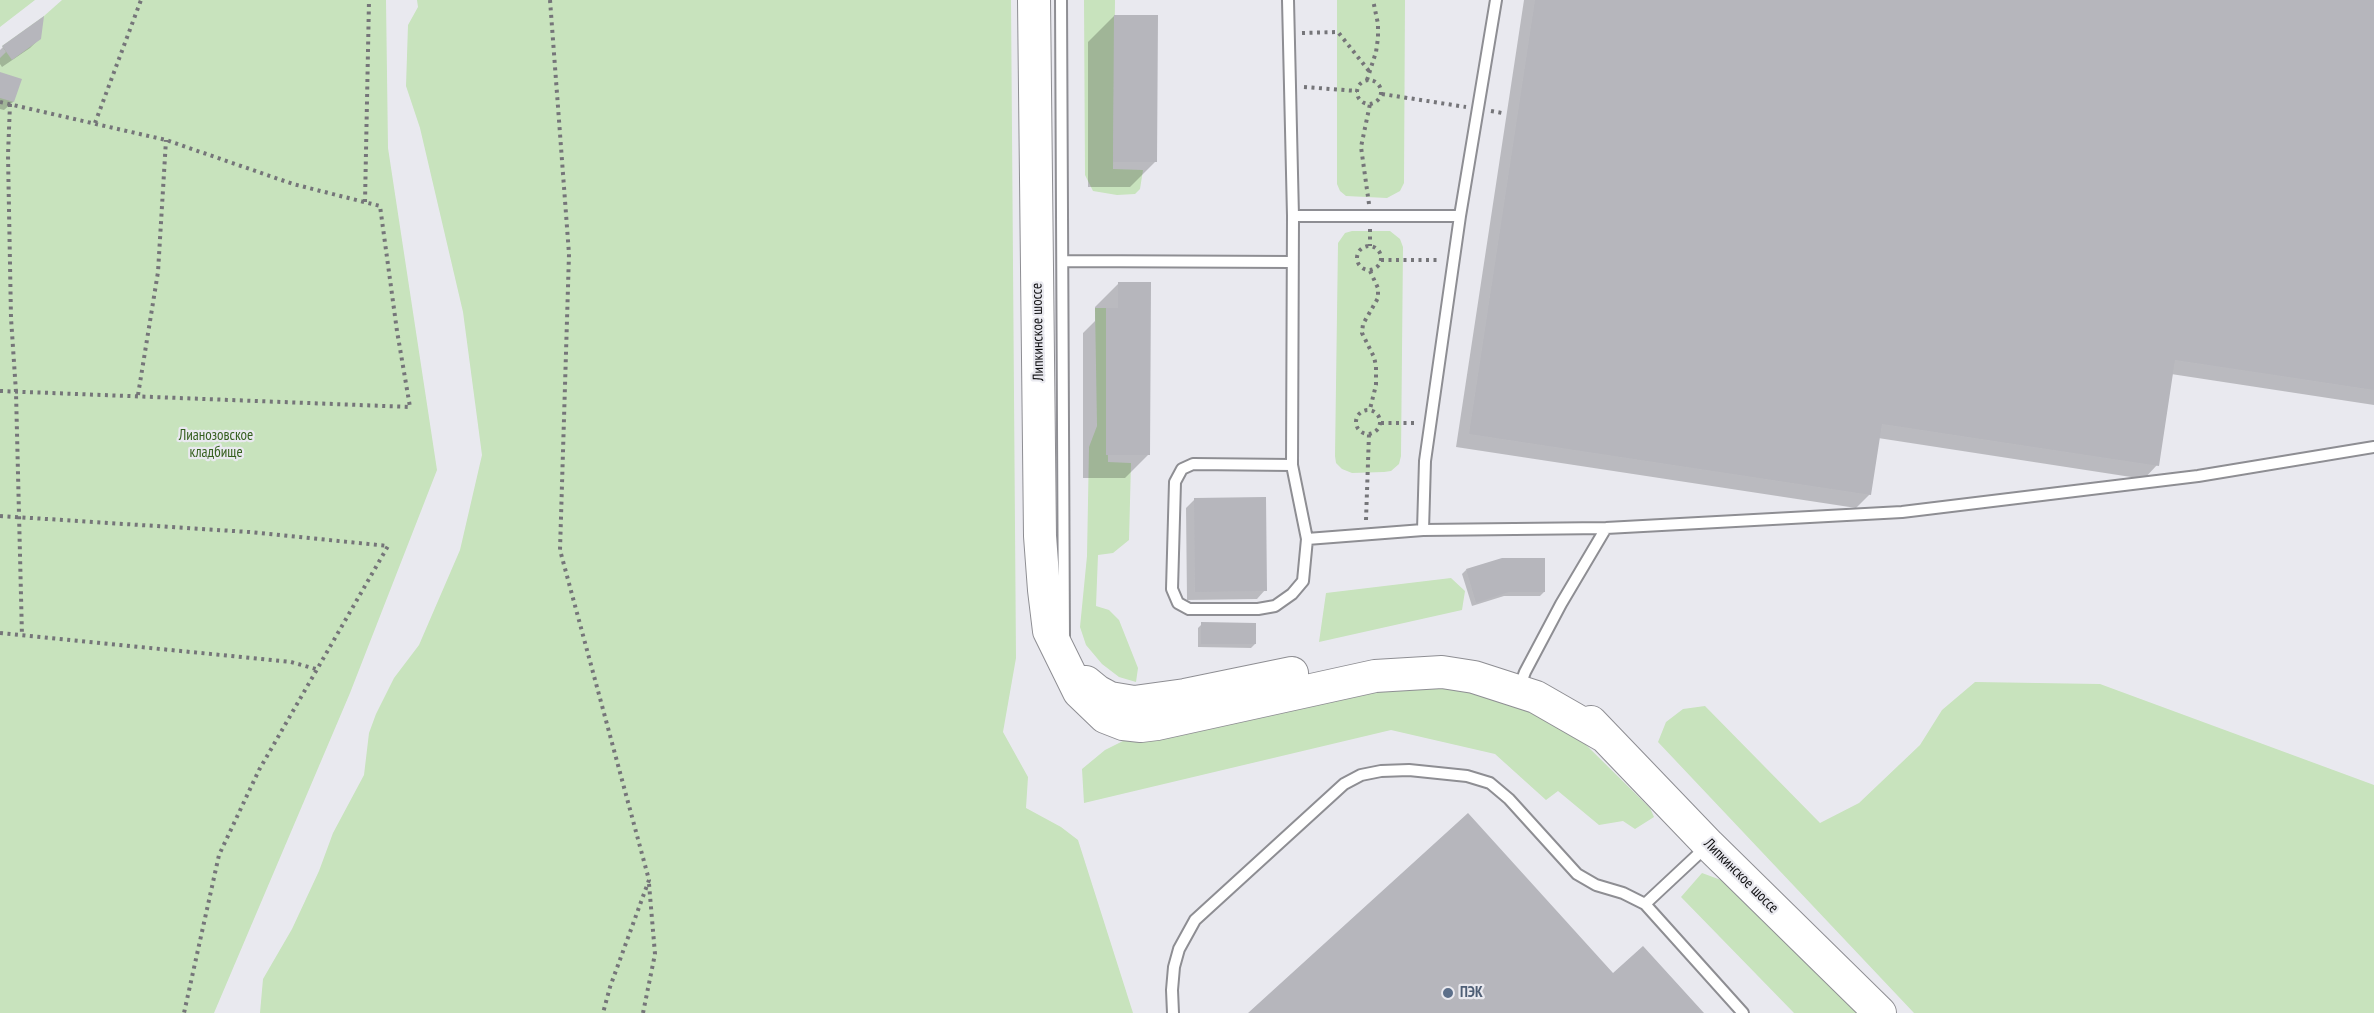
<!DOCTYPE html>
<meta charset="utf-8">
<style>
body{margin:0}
canvas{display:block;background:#e9e9ef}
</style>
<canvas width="2374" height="1013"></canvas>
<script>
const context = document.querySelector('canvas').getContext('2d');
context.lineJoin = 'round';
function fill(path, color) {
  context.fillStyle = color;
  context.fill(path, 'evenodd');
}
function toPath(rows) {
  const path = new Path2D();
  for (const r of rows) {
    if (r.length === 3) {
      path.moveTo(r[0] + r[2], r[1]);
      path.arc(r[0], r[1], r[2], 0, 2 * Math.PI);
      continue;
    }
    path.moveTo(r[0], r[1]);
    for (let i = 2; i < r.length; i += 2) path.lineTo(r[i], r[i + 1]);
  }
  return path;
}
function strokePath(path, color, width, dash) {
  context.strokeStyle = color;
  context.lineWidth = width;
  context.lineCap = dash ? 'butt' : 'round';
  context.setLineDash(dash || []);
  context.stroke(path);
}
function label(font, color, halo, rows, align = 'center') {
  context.font = font + ' "PT Sans Narrow",sans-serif';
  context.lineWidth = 4.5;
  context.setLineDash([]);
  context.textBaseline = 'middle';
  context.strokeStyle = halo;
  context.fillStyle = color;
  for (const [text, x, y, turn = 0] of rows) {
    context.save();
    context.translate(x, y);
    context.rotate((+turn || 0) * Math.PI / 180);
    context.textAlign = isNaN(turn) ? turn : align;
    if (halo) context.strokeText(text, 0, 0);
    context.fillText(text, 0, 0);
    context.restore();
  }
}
fill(toPath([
 [0,0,35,0,0,27],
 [62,0,386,0,388,148,437,470,350,693,214,1013,0,1013,0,58,6,52,2,46,44,16],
 [417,0,1011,0,1016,658,1003,732,1028,777,1026,808,1061,827,1078,840,1133,1013,260,1013,263,979,292,929,319,871,333,833,364,775,369,733,376,714,394,678,419,645,460,550,482,455,463,312,420,128,406,86,408,25,418,7],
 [1084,0,1115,0,1113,169,1143,170,1140,189,1135,194,1117,195,1093,191,1085,175],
 [1337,0,1405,0,1404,183,1400,191,1387,198,1346,196,1340,191,1337,184],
 [1352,231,1390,231,1400,239,1403,247,1401,456,1399,464,1391,471,1384,472,1352,473,1342,469,1336,463,1335,456,1338,243,1345,233],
 [1095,308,1106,308,1108,462,1131,463,1129,540,1113,553,1098,555,1096,606,1109,610,1119,620,1138,668,1136,682,1119,677,1102,664,1086,645,1080,627,1087,556,1089,447,1097,426],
 [1451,578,1465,591,1462,610,1319,642,1326,593],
 [1393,682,1495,692,1578,737,1650,808,1654,817,1635,829,1623,821,1599,825,1558,791,1546,800,1495,754,1391,730,1084,803,1082,769,1105,750,1123,741],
 [1975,682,2100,684,2374,785,2374,1013,1914,1013,1658,742,1666,722,1683,709,1705,706,1820,823,1859,803,1920,745,1942,710],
 [1702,873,1721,880,1738,892,1862,1013,1794,1013,1681,897]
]), '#c8e3bd');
fill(toPath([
 [1524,0,2374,0,2374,405,2171,374,2157,465,2144,479,1878,438,1870,494,1856,508,1456,447],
 [1114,16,1156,161,1130,187,1088,187,1088,42],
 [39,39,30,48,2,67,0,64,0,50,3,47],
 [0,75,20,80,13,102,4,110,0,109],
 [1118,284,1148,455,1125,478,1083,478,1083,333,1095,321,1095,307],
 [1195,499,1265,590,1257,599,1187,600,1186,508],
 [1466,570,1544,592,1540,596,1504,596,1472,606,1462,574],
 [1202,624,1255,644,1251,648,1198,647,1198,628]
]), '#0003');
fill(toPath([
 [1535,0,2374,0,2374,390,2175,360,2159,466,1882,424,1871,495,1469,434],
 [1114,15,1158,15,1157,162,1113,162],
 [44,16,41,39,12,60,2,46],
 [0,72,22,79,14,102,0,98],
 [1118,282,1151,282,1150,455,1106,455,1106,308,1118,308],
 [1266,497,1267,591,1195,592,1194,498],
 [1502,558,1545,558,1545,592,1509,592,1476,603,1466,569],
 [1201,622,1256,623,1256,644,1201,644],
 [1468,813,1613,973,1643,946,1704,1013,1248,1013]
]), '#b6b6bc');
const lane = toPath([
 [1061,0,1064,639],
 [1288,0,1293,216,1292,465,1307,539,1423,530],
 [1496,0,1460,216,1425,461,1423,530,1606,528,1902,512,2198,476,2374,447],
 [1293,216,1460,216],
 [1063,261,1292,262],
 [1292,465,1193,464,1182,469,1175,482,1172,589,1178,603,1189,609,1258,609,1275,606,1292,594,1303,581,1307,539],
 [1519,688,1525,672,1561,604,1606,528],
 [1645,904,1706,847],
 [1173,1013,1172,990,1174,967,1179,949,1195,920,1344,784,1361,775,1381,771,1409,770,1467,776,1490,783,1509,799,1577,874,1596,885,1623,893,1645,904,1743,1013]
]);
const secondary = toPath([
 [1034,0,1040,536,1044,590,1049,631,1079,692,1105,717,1123,724,1141,726,1157,724,1375,676,1442,672,1474,677,1536,697,1604,736],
 [1086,682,1097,691,1110,698,1134,702,1185,695,1292,673],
 [1591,722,1709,845,1880,1013]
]);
strokePath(lane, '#8e8e93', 14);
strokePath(secondary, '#8e8e93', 34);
strokePath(toPath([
 [550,0,569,254,560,550,649,880,610,987,603,1013],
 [1302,33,1338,32,1369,71],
 [1369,92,12],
 [1367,80,1376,52,1378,38,1378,24,1373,0],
 [1304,87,1357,91],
 [1382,94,1466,107],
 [0,102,166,140,293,184,380,206,397,331,410,407,0,391],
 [10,104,8,155,11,318,16,392,22,636],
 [1491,111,1502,113],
 [95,123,141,0],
 [365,202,369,0],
 [1369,204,1361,147,1370,104],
 [1370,229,1370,246],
 [1369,258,12],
 [1381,260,1441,260],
 [1370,271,1378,288,1378,298,1363,324,1362,333,1374,357,1376,366,1376,385,1370,409],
 [138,395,158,272,166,140],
 [1368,422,12],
 [1381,423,1416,423],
 [0,516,249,532,388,546,259,770,219,855,184,1013],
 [1366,520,1369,434],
 [0,633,291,662,316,669],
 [643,1013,655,954,649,884]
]), '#757579', 4, [3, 4.5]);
strokePath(lane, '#fff', 10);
strokePath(secondary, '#fff', 32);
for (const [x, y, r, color] of [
 [1448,993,6,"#5c6f8a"]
]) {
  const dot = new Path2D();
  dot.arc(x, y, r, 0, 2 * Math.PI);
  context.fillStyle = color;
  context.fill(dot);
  strokePath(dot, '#e9e9ef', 2);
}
label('15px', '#0f0f11', '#e9e9ef', [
 ["Липкинское шоссе",1038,332,-91],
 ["Липкинское шоссе",1741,876,45]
]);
label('15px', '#355f1e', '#e9e9ef', [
 ["Лианозовское",216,436],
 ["кладбище",216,453]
]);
label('bold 15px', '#4e5e75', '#e9e9ef', [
 ["ПЭК",1460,993]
], 'left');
</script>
